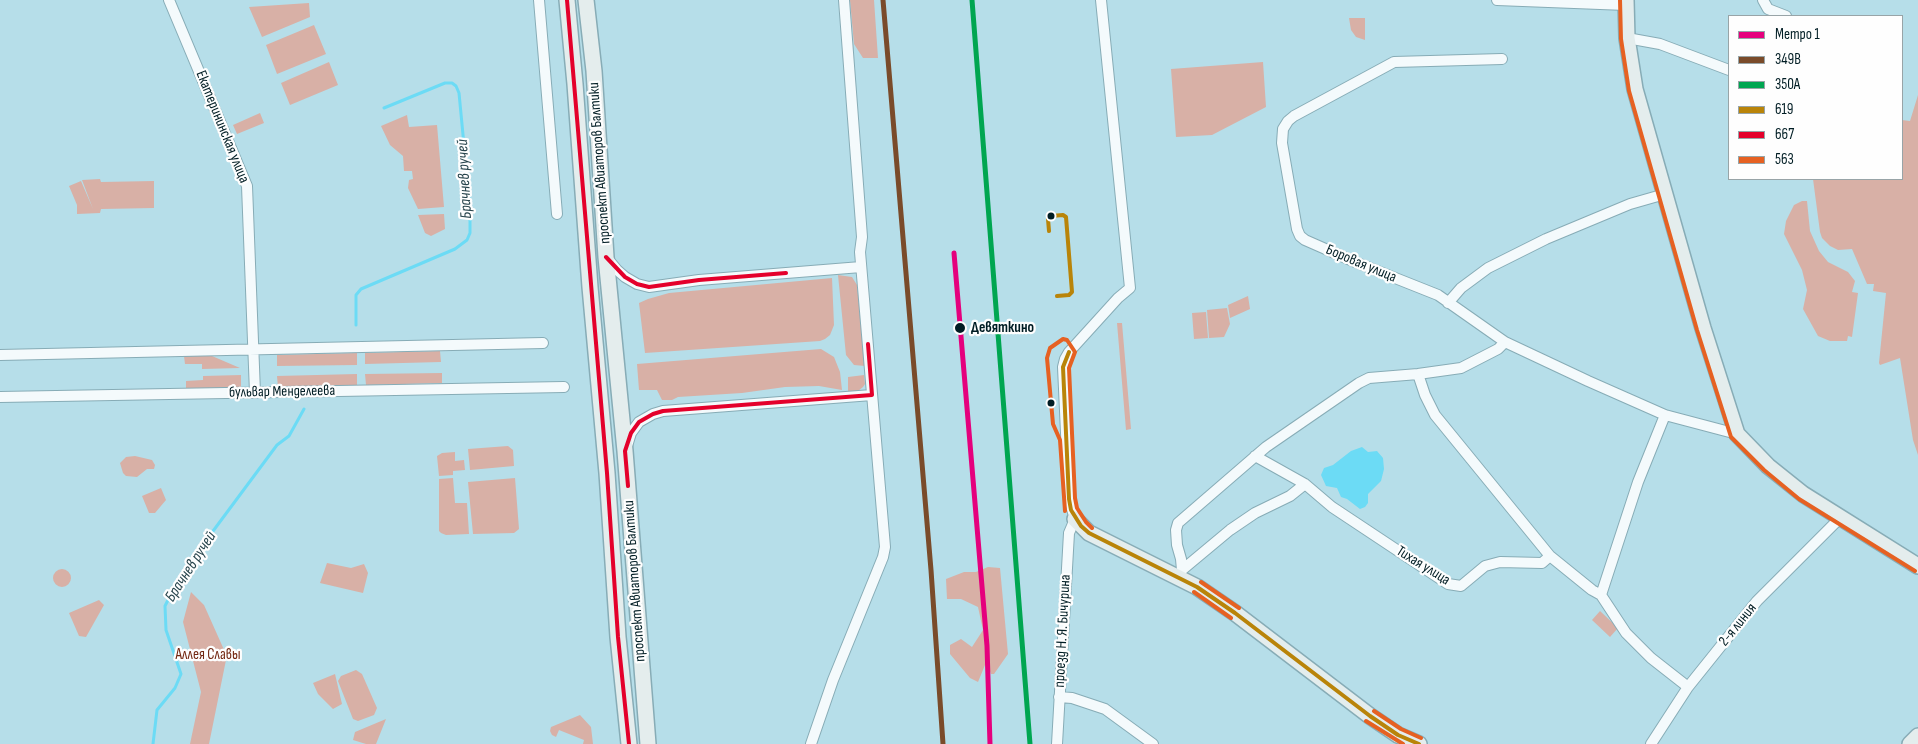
<!DOCTYPE html>
<meta charset="utf-8">
<style>
body{margin:0}
#map{position:relative;width:1918px;height:744px;overflow:hidden;background:#b6dee9;font-family:"Sofia Sans Condensed",sans-serif}
canvas{display:block}
.legend{position:absolute;left:1728px;top:15px;width:175px;height:165px;box-sizing:border-box;background:#fefefe;border:1px solid #98a4a7;margin:0;padding:6px 9px;list-style:none;font-size:15px;color:#001d24}
.legend li{display:flex;align-items:center;gap:10px;height:25px}
.legend b{width:25px;border:1px solid #98a4a7}
</style>
<div id="map">
<canvas width="1918" height="744"></canvas>
<ul class="legend">
<li><b style="height:6px;background:#e5007d"></b>Метро 1</li>
<li><b style="height:6px;background:#7a4b2a"></b>349В</li>
<li><b style="height:6px;background:#00a651"></b>350А</li>
<li><b style="height:6px;background:#b98409"></b>619</li>
<li><b style="height:6px;background:#e4002b"></b>667</li>
<li><b style="height:6px;background:#e66122"></b>563</li>
</ul>
</div>
<script>
const context = document.querySelector('canvas').getContext('2d');
context.lineJoin = 'round';
function fill(path, color) {
  context.fillStyle = color;
  context.fill(path, 'evenodd');
}
function toPath(rows) {
  const path = new Path2D();
  for (const r of rows) {
    if (r.length === 3) {
      path.moveTo(r[0] + r[2], r[1]);
      path.arc(r[0], r[1], r[2], 0, 2 * Math.PI);
      continue;
    }
    path.moveTo(r[0], r[1]);
    for (let i = 2; i < r.length; i += 2) path.lineTo(r[i], r[i + 1]);
  }
  return path;
}
function strokePath(path, color, width, dash) {
  context.strokeStyle = color;
  context.lineWidth = width;
  context.lineCap = dash ? 'butt' : 'round';
  context.setLineDash(dash || []);
  context.stroke(path);
}
function label(font, color, halo, rows, align = 'center') {
  context.font = font + ' "Sofia Sans Condensed",sans-serif';
  context.lineWidth = 4.5;
  context.setLineDash([]);
  context.textBaseline = 'middle';
  context.strokeStyle = halo;
  context.fillStyle = color;
  for (const [text, x, y, turn = 0] of rows) {
    context.save();
    context.translate(x, y);
    context.rotate((+turn || 0) * Math.PI / 180);
    context.textAlign = isNaN(turn) ? turn : align;
    if (halo) context.strokeText(text, 0, 0);
    context.fillText(text, 0, 0);
    context.restore();
  }
}
fill(toPath([
 [850,0,874,0,878,58,863,58,854,44],
 [309,3,310,17,262,37,249,7],
 [1349,18,1365,18,1365,40,1356,37,1351,30],
 [314,25,326,54,277,74,266,45],
 [329,62,338,85,290,105,281,83],
 [1263,62,1266,107,1212,135,1176,137,1171,69],
 [1918,95,1918,455,1913,440,1900,358,1880,365,1879,363,1886,293,1873,291,1874,284,1867,284,1852,249,1838,250,1830,246,1822,238,1820,232,1813,179,1902,179,1902,120,1910,121],
 [260,113,264,123,237,134,233,125],
 [407,115,409,127,437,125,444,207,418,209,408,188,409,180,413,179,412,171,404,171,403,156,390,145,381,126],
 [100,179,101,182,154,181,154,208,101,209,100,213,77,214,77,205,69,186,81,181,93,209,82,180],
 [1802,201,1807,201,1810,231,1819,251,1828,262,1848,272,1855,281,1852,292,1858,293,1852,337,1848,336,1847,341,1830,341,1818,336,1803,309,1807,290,1802,270,1784,234,1786,221,1794,205],
 [444,214,445,229,431,236,425,233,418,215],
 [838,275,852,277,857,285,865,366,854,365,846,355],
 [832,278,834,325,830,335,825,339,820,341,645,353,639,303,648,299,669,293],
 [1248,296,1250,309,1230,318,1228,305],
 [1227,308,1230,324,1224,337,1209,338,1207,310],
 [1206,312,1208,338,1194,339,1192,313],
 [1117,323,1122,323,1131,429,1126,430],
 [821,349,834,357,840,372,842,390,819,386,785,387,742,393,678,397,672,400,662,400,657,390,639,390,637,364],
 [440,351,441,362,365,364,365,353],
 [357,353,357,365,277,366,277,355],
 [184,356,212,356,240,368,202,369,202,364,185,364],
 [442,373,442,383,366,385,365,374],
 [357,374,357,386,278,388,277,376],
 [241,375,241,388,186,389,186,381,203,380,203,376],
 [864,375,865,384,863,387,858,391,848,391,848,377],
 [508,446,513,450,514,466,470,470,468,449],
 [455,452,455,461,464,460,465,470,453,471,453,475,439,476,437,456,442,453],
 [135,456,152,460,155,465,154,469,147,469,137,477,126,476,123,473,120,463,126,457],
 [453,478,455,503,467,503,469,534,446,535,441,533,439,531,439,479],
 [515,478,519,529,514,533,473,534,468,482],
 [161,488,166,500,155,513,149,513,142,496],
 [327,563,351,568,364,564,368,573,363,593,320,583],
 [988,567,1000,568,1008,654,994,674,991,674,988,666,985,665,978,682,970,678,950,654,950,645,961,639,972,647,983,630,978,607,961,599,947,599,946,579,964,572,976,572],
 [62,578,9],
 [191,592,204,605,225,652,226,660,209,744,190,744,201,692,183,622],
 [99,600,104,605,86,637,79,636,69,613],
 [1600,611,1618,628,1610,637,1592,620],
 [356,670,362,674,377,708,374,715,358,721,353,719,338,681,341,676],
 [335,674,342,704,333,709,318,694,313,683],
 [580,715,591,727,593,744,583,744,584,740,559,730,556,737,552,735,550,731,551,727],
 [386,719,376,744,366,744,353,740,355,732]
]), '#d8b0a6');
fill(toPath([
 [1362,447,1368,452,1377,451,1383,458,1384,469,1381,481,1368,494,1368,503,1365,507,1360,509,1347,499,1341,497,1337,488,1326,486,1321,475,1324,468,1333,465,1351,451]
]), '#6cdbf5');
strokePath(toPath([
 [356,325,356,295,361,289,455,249,467,240,470,233,470,208,459,93,456,86,452,83,445,83,384,108],
 [153,744,157,710,175,688,181,674,166,630,165,606,179,578,193,558,277,445,289,436,304,409]
]), '#6cdbf5', 3);
const street = toPath([
 [169,0,247,186,255,393],
 [539,0,557,214],
 [1497,0,1626,5],
 [1763,0,1768,9,1786,16],
 [1627,38,1660,44,1729,70],
 [1502,59,1394,62,1294,116,1288,121,1283,129,1282,143,1297,229,1300,236,1305,240,1355,262,1438,295,1505,342,1588,381,1665,415,1737,434],
 [607,258,617,270,625,277,637,284,649,287,699,280,861,267],
 [1448,303,1461,288,1488,268,1546,239,1630,204,1665,194],
 [0,355,543,343],
 [1418,374,1425,395,1435,415,1550,556,1592,590,1601,595,1626,633,1651,658,1688,687],
 [0,397,564,387],
 [627,446,631,433,639,422,653,414,663,411,872,395],
 [1255,456,1305,484,1332,507,1448,584,1461,586,1485,566,1500,562,1542,563,1550,556],
 [1182,570,1230,530,1255,513,1290,496,1305,484],
 [1180,577,1182,570,1181,559,1177,545,1176,530,1178,523,1266,447,1359,383,1369,378,1418,374,1461,368,1498,349,1505,342],
 [1601,595,1638,482,1665,415],
 [1059,697,1072,698,1105,709,1153,744],
 [811,744,833,680,883,557,885,547,860,252,862,237,844,0],
 [1057,744,1069,533,1075,519,1069,499,1063,367,1065,359,1069,352,1118,298,1130,288,1101,0],
 [1651,744,1688,687,1757,601,1840,518]
]);
const secondary = toPath([
 [567,0,575,84,590,287,607,473,618,637,629,744],
 [586,0,594,71,606,257,625,451,648,744],
 [1626,0,1627,38,1635,89,1703,328,1737,434,1768,466,1803,494,1918,566],
 [1075,519,1089,533,1197,587,1235,613,1370,716,1398,735,1419,744],
 [1910,744,1918,736]
]);
strokePath(street, '#87acb6', 12);
strokePath(secondary, '#87acb6', 18);
strokePath(street, '#f4fafc', 10);
strokePath(secondary, '#e4eded', 15);
strokePath(toPath([
 [1049,231,1048,219,1051,216,1063,215,1066,217,1072,292,1069,295,1057,296],
 [1069,352,1063,367,1069,499,1071,510,1081,526,1089,533,1197,587,1235,613,1370,716,1398,735,1419,744]
]), '#b98409', 4);
strokePath(toPath([
 [567,0,607,473,618,637,629,744],
 [606,257,625,277,637,284,649,287,699,280,786,273],
 [868,344,872,395],
 [628,486,625,451,631,433,639,422,653,414,663,411,872,395]
]), '#e4002b', 4);
strokePath(toPath([
 [1620,0,1621,39,1629,91,1697,330,1731,437,1764,470,1799,499,1915,571],
 [1065,511,1060,440,1053,424,1047,358,1050,348,1063,339,1067,340,1075,352,1069,368,1075,498,1077,508,1086,522,1092,528],
 [1201,582,1239,608],
 [1194,592,1231,618],
 [1374,711,1401,729,1421,738],
 [1366,721,1403,744]
]), '#e66122', 4);
strokePath(toPath([
 [883,0,931,570,943,744]
]), '#7a4b2a', 5);
strokePath(toPath([
 [972,0,1030,744]
]), '#00a651', 5);
strokePath(toPath([
 [954,253,987,646,990,744]
]), '#e5007d', 5);
for (const [x, y, r, color] of [
 [1051,216,4.5,"#001d24"],
 [960,328,6,"#001d24"],
 [1051,403,4.5,"#001d24"]
]) {
  const dot = new Path2D();
  dot.arc(x, y, r, 0, 2 * Math.PI);
  context.fillStyle = color;
  context.fill(dot);
  strokePath(dot, '#fefefe', 2);
}
label('15px', '#001d24', '#fefefe', [
 ["Екатерининская улица",222,127,68],
 ["проспект Авиаторов Балтики",600,163,-94],
 ["Боровая улица",1361,264,23],
 ["бульвар Менделеева",282,392,-1],
 ["Тихая улица",1423,566,32],
 ["проспект Авиаторов Балтики",635,581,-94],
 ["2-я линия",1738,625,-51],
 ["проезд Н. Я. Бичурина",1063,631,-87]
]);
label('bold 15px', '#001d24', '#fefefe', [
 ["Девяткино",971,328]
], 'left');
label('15px', '#722610', '#fefefe', [
 ["Аллея Славы",208,655]
]);
label('italic 16px', '#27444c', '#fefefe', [
 ["Брачнев ручей",465,179,-93],
 ["Брачнев ручей",191,567,-57]
]);
</script>
